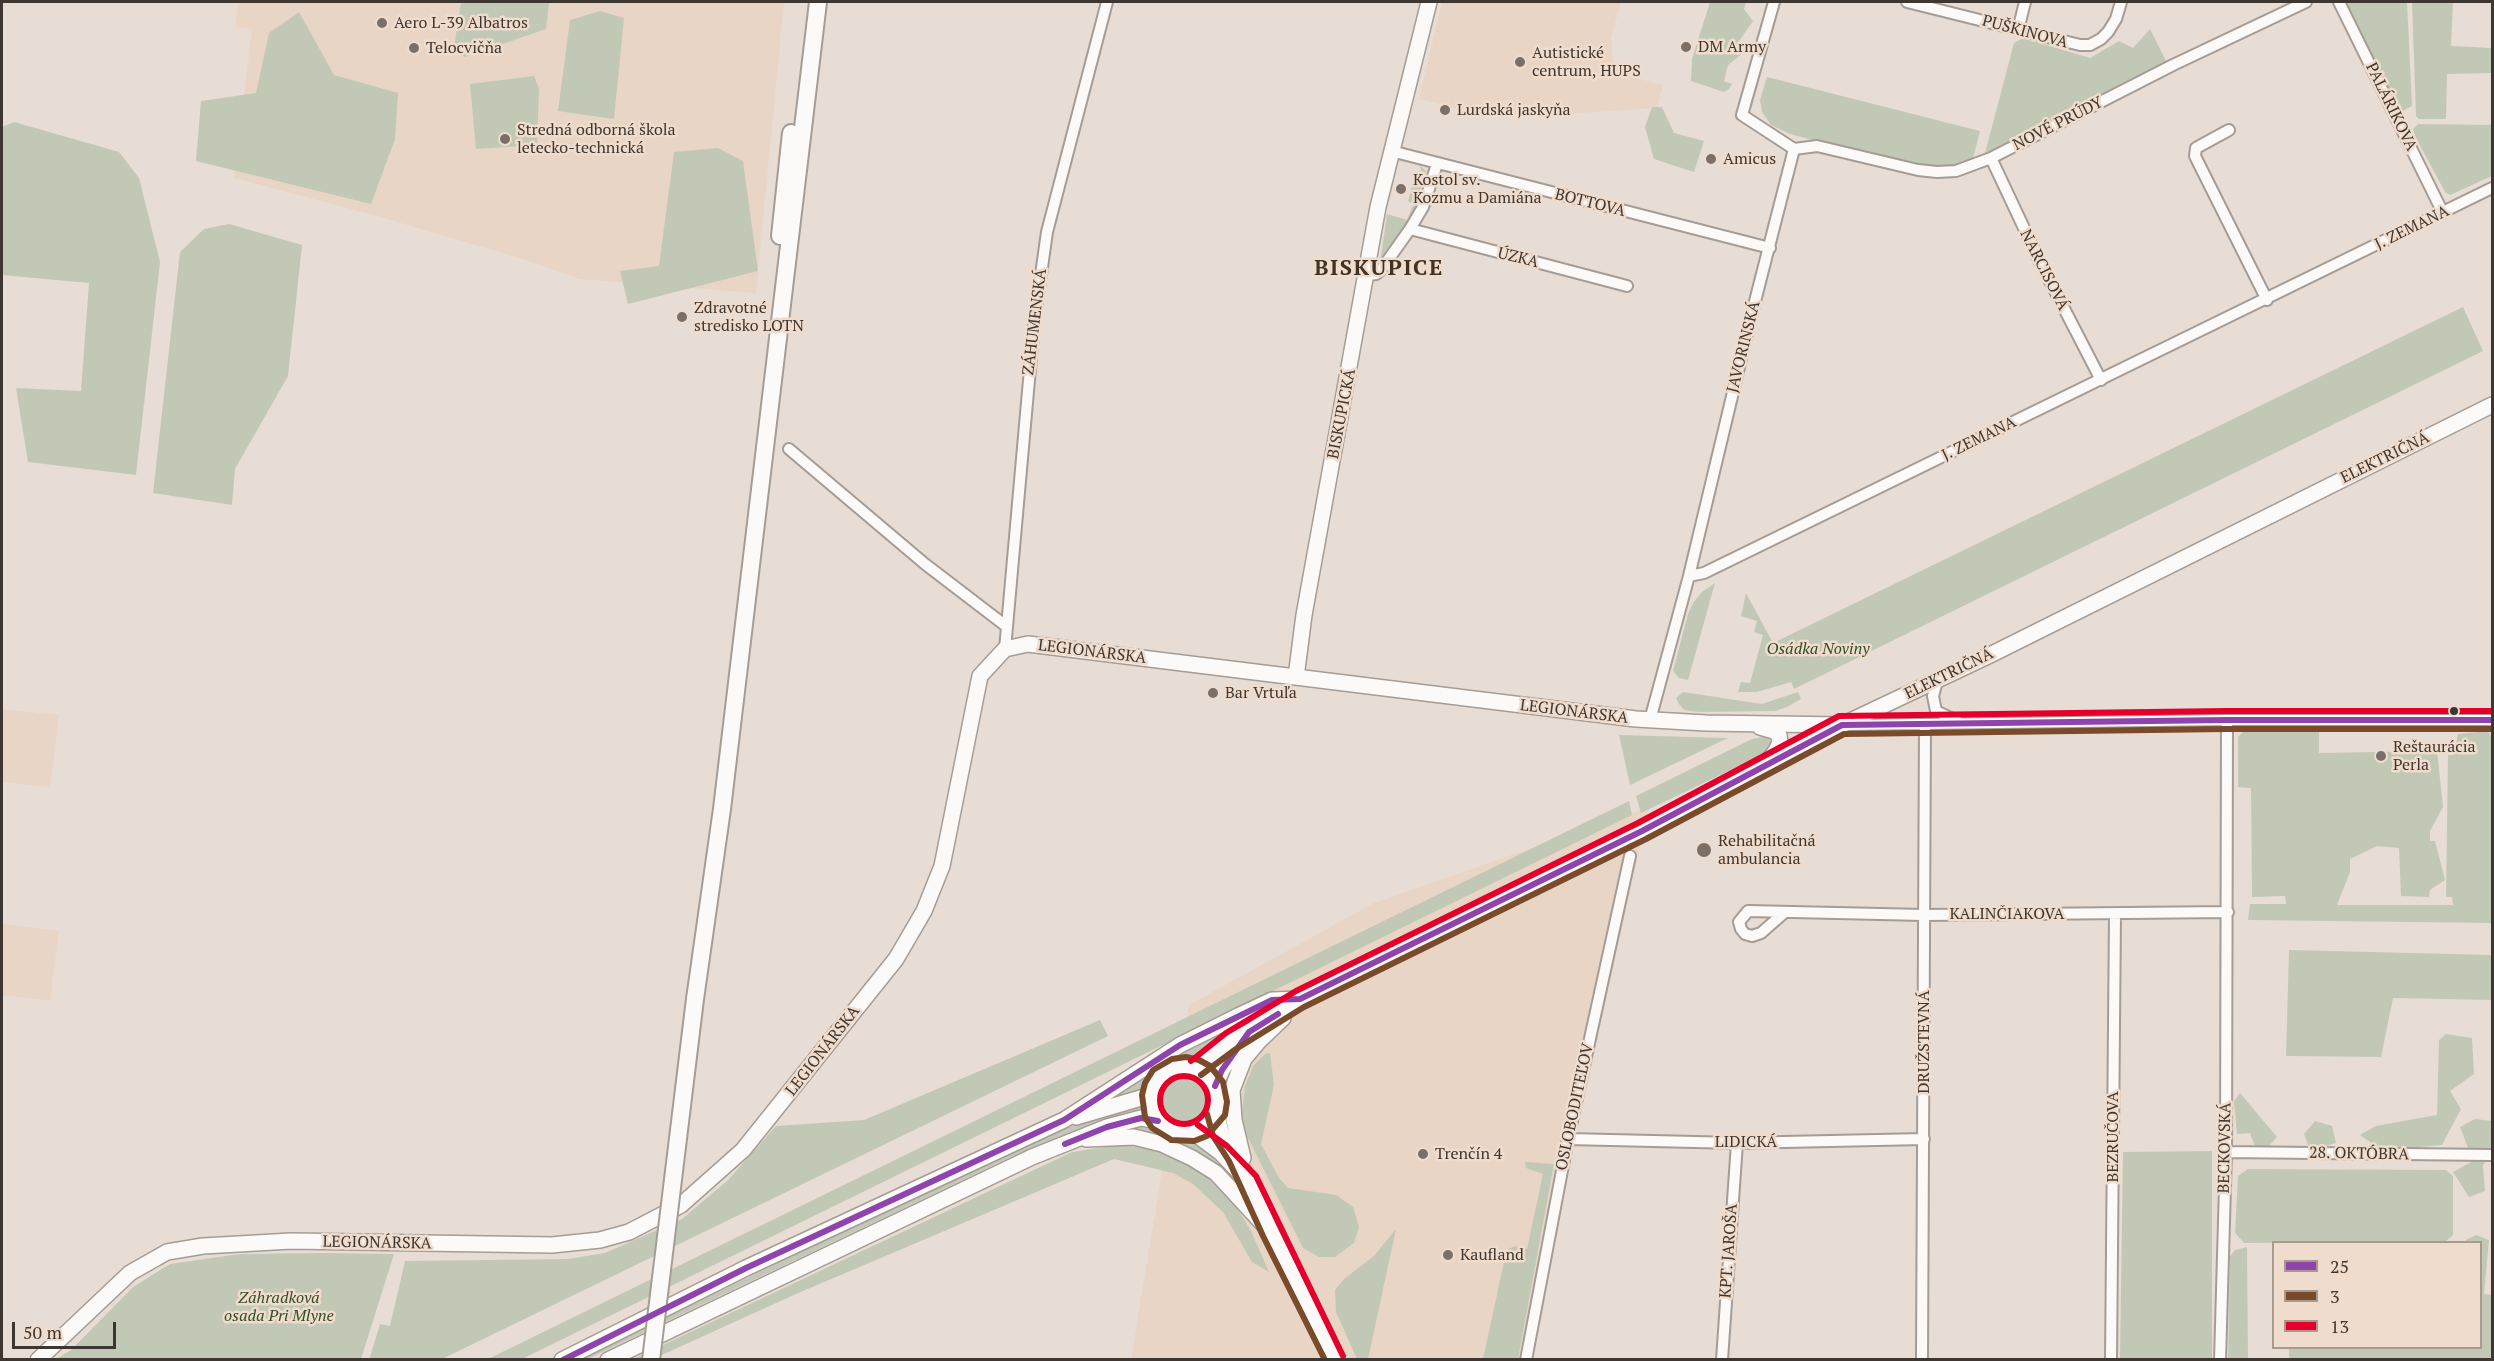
<!DOCTYPE html>
<meta charset="utf-8">
<style>
body{margin:0}
#map{position:relative;width:2494px;height:1361px;overflow:hidden;background:#e8ddd4;font-family:"PT Serif",serif}
canvas{display:block}
.frame{position:absolute;inset:0;border:3px solid #3e3630;pointer-events:none}
.legend{position:absolute;left:2272px;top:1241px;width:210px;height:108px;box-sizing:border-box;background:#f0dccc;border:2px solid #a99a8e;margin:0;padding:8px 10px;list-style:none;font-size:18px;color:#3e3630}
.legend li{display:flex;align-items:center;gap:12px;height:30px}
.legend b{width:30px;border:2px solid #a99a8e}
.scale{position:absolute;left:12px;top:1322px;width:104px;height:27px;box-sizing:border-box;border:3px solid #3e3630;border-top:0;padding-left:8px;font-size:18px;line-height:21px;white-space:nowrap;color:#3e3630;-webkit-text-stroke:4px #f0dccc;paint-order:stroke}
</style>
<div id="map">
<canvas width="2494" height="1361"></canvas>
<div class="frame"></div>
<ul class="legend">
<li><b style="height:8px;background:#8e44ad"></b>25</li>
<li><b style="height:8px;background:#7a4b2a"></b>3</li>
<li><b style="height:8px;background:#e4002b"></b>13</li>
</ul>
<div class="scale">50 m</div>
</div>
<script>
const context = document.querySelector('canvas').getContext('2d');
context.lineJoin = 'round';
function fill(path, color) {
  context.fillStyle = color;
  context.fill(path, 'evenodd');
}
function toPath(rows) {
  const path = new Path2D();
  for (const r of rows) {
    if (r.length === 3) {
      path.moveTo(r[0] + r[2], r[1]);
      path.arc(r[0], r[1], r[2], 0, 2 * Math.PI);
      continue;
    }
    path.moveTo(r[0], r[1]);
    for (let i = 2; i < r.length; i += 2) path.lineTo(r[i], r[i + 1]);
  }
  return path;
}
function strokePath(path, color, width, dash) {
  context.strokeStyle = color;
  context.lineWidth = width;
  context.lineCap = dash ? 'butt' : 'round';
  context.setLineDash(dash || []);
  context.stroke(path);
}
function label(font, color, halo, rows, align = 'center') {
  context.font = font + ' "PT Serif",serif';
  context.lineWidth = 5;
  context.setLineDash([]);
  context.textBaseline = 'middle';
  context.strokeStyle = halo;
  context.fillStyle = color;
  for (const [text, x, y, turn = 0] of rows) {
    context.save();
    context.translate(x, y);
    context.rotate((+turn || 0) * Math.PI / 180);
    context.textAlign = isNaN(turn) ? turn : align;
    if (halo) context.strokeText(text, 0, 0);
    context.fillText(text, 0, 0);
    context.restore();
  }
}
fill(toPath([
 [238,2,784,2,756,293,579,279,529,261,377,216,234,178,252,29,236,27],
 [1442,2,1621,2,1611,38,1615,73,1663,85,1657,108,1537,116,1478,108,1474,112,1419,99],
 [2,709,59,715,50,787,2,782],
 [1649,807,1559,1211,1530,1359,1131,1360,1189,1005,1374,903],
 [2,924,59,931,50,1001,2,995]
]), '#e8d5c5');
fill(toPath([
 [461,2,549,2,546,29,465,57,454,48],
 [1710,2,1746,2,1744,9,1753,21,1737,44,1742,54,1728,65,1724,81,1732,84,1729,89,1724,92,1691,81,1692,59],
 [2343,2,2407,2,2412,106,2399,113],
 [2412,2,2458,2,2453,3,2451,46,2492,48,2492,73,2447,74,2446,119,2419,119,2416,116],
 [600,11,624,18,614,119,558,111,570,20],
 [299,12,334,75,398,93,395,139,371,204,196,161,201,101,256,93,269,33],
 [2150,29,2167,63,1984,157,2014,43,2023,38,2090,58,2119,41,2133,48],
 [534,76,539,89,537,145,476,149,470,84],
 [1767,77,1980,131,1971,166,1930,171,1790,134,1771,125,1762,112,1760,100],
 [1652,107,1662,107,1674,133,1704,141,1694,172,1654,159,1645,127],
 [14,122,119,152,139,178,160,262,136,475,28,462,16,388,81,391,89,283,2,275,2,127],
 [2418,124,2492,125,2492,176,2450,195,2445,192,2416,138,2413,129],
 [718,148,743,161,758,271,628,304,620,271,659,266,674,152],
 [1419,165,1426,171,1411,222,1379,270,1387,214,1407,220,1413,205,1408,201,1415,177,1422,173],
 [229,224,302,245,288,376,235,469,232,505,153,493,180,252,204,229],
 [2463,307,2483,351,1794,689,1791,682,1757,692,1738,692,1741,682,1750,683,1763,635,1754,632,1757,621,1741,616,1746,593,1773,643],
 [1715,583,1688,680,1679,678,1673,671,1688,614,1693,603,1702,592],
 [1683,692,1762,704,1798,692,1801,699,1787,707,1775,711,1699,712,1684,710,1679,704,1676,698],
 [2319,730,2319,753,2437,751,2443,807,2430,831,2430,841,2435,841,2445,880,2430,890,2429,897,2401,896,2399,848,2377,846,2350,859,2350,872,2337,905,2453,905,2452,897,2446,897,2448,755,2454,755,2458,734,2488,731,2492,738,2492,923,2248,920,2250,904,2286,904,2285,896,2252,897,2251,788,2238,787,2238,737,2244,731],
 [1619,735,1728,738,1630,785],
 [1763,737,1769,739,1773,744,1768,752,1641,813,1636,796,1752,739],
 [1629,801,1632,815,522,1359,486,1360],
 [2289,950,2492,955,2492,1000,2393,998,2381,1057,2286,1056],
 [1256,1013,1208,1051,1193,1060,1167,1064,1155,1072,1142,1089,1132,1096,1099,1105,1201,1040],
 [1100,1020,1108,1036,442,1359,369,1360,380,1324,390,1326,405,1261,568,1259,605,1253,682,1219,728,1180,776,1126,864,1120],
 [2446,1034,2472,1038,2474,1074,2450,1091,2461,1109,2442,1145,2407,1148,2387,1160,2373,1144,2360,1135,2376,1126,2437,1115,2439,1040],
 [1270,1053,1274,1085,1261,1144,1279,1178,1288,1188,1336,1195,1353,1207,1359,1227,1354,1243,1335,1257,1319,1257,1303,1248,1246,1134,1242,1112,1245,1086,1253,1066,1265,1054],
 [1184,1100,25],
 [2240,1093,2277,1137,2259,1157,2250,1133,2237,1134,2234,1101],
 [1144,1102,1146,1113,1078,1131,1011,1157,588,1359,576,1360,1045,1135],
 [2475,1119,2492,1121,2492,1144,2483,1166,2485,1191,2469,1197,2453,1172,2473,1161,2460,1127],
 [2315,1121,2332,1126,2336,1143,2310,1150,2304,1134],
 [1131,1125,1152,1127,1170,1137,1186,1140,1206,1148,1225,1173,1117,1131],
 [1118,1145,1156,1149,1185,1158,1218,1184,1237,1208,1251,1231,1269,1272,1252,1262,1223,1212,1193,1184,1173,1173,1114,1159,796,1294,653,1359,631,1360,1072,1152],
 [2212,1151,2212,1359,2120,1359,2123,1152],
 [1525,1162,1554,1164,1518,1359,1483,1359,1506,1253,1508,1249,1515,1246,1527,1249,1543,1174,1526,1168],
 [2248,1169,2446,1170,2453,1176,2453,1235,2445,1242,2244,1243,2235,1233,2238,1176],
 [1396,1229,1368,1359,1357,1359,1336,1312,1335,1290,1344,1279,1374,1256],
 [2476,1235,2489,1240,2484,1294,2492,1295,2492,1359,2289,1359,2289,1348,2480,1348,2480,1242,2466,1242,2466,1240],
 [2247,1247,2248,1359,2228,1359,2230,1256,2235,1250],
 [323,1253,394,1254,361,1359,56,1359,71,1350,133,1287,170,1264,239,1254]
]), '#c2c8b6');
const street = toPath([
 [1907,2,2080,45,2090,45,2101,39,2108,32,2116,19,2121,2],
 [2339,2,2443,213],
 [2018,30,2025,2],
 [2229,130,2196,148,2195,156,2267,300],
 [1794,149,1817,146,1918,170,1937,172,1956,171,1991,158,2173,65,2306,2],
 [1391,151,1770,248],
 [1991,158,2039,260,2101,380],
 [1410,229,1627,286],
 [1368,275,1376,274,1381,270,1410,229,1423,207,1437,164],
 [789,449,925,564,1006,626],
 [1689,576,1704,573,2492,188],
 [1005,649,1034,324,1047,232,1107,2],
 [1937,681,1933,696,1936,711,1957,721],
 [1650,720,1689,576,1751,317,1794,149,1742,115,1774,2],
 [1845,725,2227,720,2492,720],
 [1785,912,1761,933,1752,936,1745,934,1741,929,1739,922,1748,911,1924,915,2228,912],
 [1568,1139,1737,1143,1924,1139],
 [2226,1152,2492,1155],
 [1526,1360,1568,1139,1630,856],
 [1722,1360,1737,1143],
 [1922,1360,1925,724],
 [2111,1360,2115,914],
 [2220,1360,2226,1152,2227,720]
]);
const secondary = toPath([
 [1296,677,1304,615,1378,207,1429,2],
 [1760,727,1774,731,1779,735,1780,742,1776,751,1766,763],
 [1184,1100,33],
 [1196,1068,1231,1041,1249,1032,1300,999,1642,831,1842,725,1992,654,2492,405],
 [1215,1086,1222,1070,1247,1034],
 [1216,1112,1221,1132,1237,1157,1271,1232,1335,1360],
 [1076,1117,1151,1095],
 [1193,1132,1221,1153,1240,1173],
 [1086,1139,1134,1137,1162,1144,1192,1158,1216,1173,1263,1224],
 [1243,1158,1234,1120,1232,1090,1244,1059,1259,1041,1283,1018],
 [38,1360,130,1273,167,1252,203,1246,291,1241,552,1245,600,1240,629,1232,681,1205,743,1150,896,959,924,911,942,866,980,676,1005,649,1028,644,1636,719,1706,723,1842,725],
 [562,1360,746,1268,1064,1120,1180,1045,1238,1016,1272,1000,1300,999],
 [608,1360,1032,1157,1107,1127,1141,1118,1158,1121]
]);
const primary = toPath([
 [780,236,791,133],
 [695,999,722,809,818,2]
]);
strokePath(street, '#a49c95', 14);
strokePath(secondary, '#a49c95', 18);
strokePath(primary, '#a49c95', 20);
strokePath(street, '#fcfaf9', 10);
strokePath(secondary, '#fcfaf9', 15);
strokePath(primary, '#fcfaf9', 16);
const primaryBridge = toPath([
 [651,1360,695,999]
]);
strokePath(primaryBridge, '#a49c95', 20, []);
strokePath(primaryBridge, '#fcfaf9', 16);
strokePath(toPath([
 [1215,1086,1222,1070,1249,1032,1278,1014],
 [1065,1144,1107,1127,1141,1118,1158,1121],
 [563,1360,746,1268,1064,1120,1180,1045,1272,1000,1300,999,1642,831,1842,725,2227,720,2492,720]
]), '#8e44ad', 6);
strokePath(toPath([
 [1201,1075,1236,1049,1304,1007,1646,839,1844,734,2227,729,2492,729],
 [1207,1114,1213,1136,1229,1161,1263,1236,1325,1360],
 [1170,1139,1152,1128,1145,1117,1142,1095,1145,1083,1153,1070,1172,1059,1186,1057,1199,1060,1210,1066,1223,1082,1227,1102,1225,1115,1207,1136,1194,1141,1171,1140]
]), '#7a4b2a', 6);
strokePath(toPath([
 [1191,1061,1226,1033,1296,991,1638,823,1839,716,2227,711,2492,711],
 [1184,1100,24],
 [1198,1125,1227,1146,1256,1176,1343,1356]
]), '#e4002b', 6);
for (const [x, y, r, color] of [
 [382,23,6,"#7a7069"],
 [1686,47,6,"#7a7069"],
 [414,48,6,"#7a7069"],
 [1520,62,6,"#7a7069"],
 [1445,110,6,"#7a7069"],
 [505,139,6,"#7a7069"],
 [1711,159,6,"#7a7069"],
 [1401,189,6,"#7a7069"],
 [682,317,6,"#7a7069"],
 [1213,693,6,"#7a7069"],
 [2454,711,5,"#3e3630"],
 [2381,756,6,"#7a7069"],
 [1704,850,8,"#7a7069"],
 [1423,1154,6,"#7a7069"],
 [1448,1255,6,"#7a7069"]
]) {
  const dot = new Path2D();
  dot.arc(x, y, r, 0, 2 * Math.PI);
  context.fillStyle = color;
  context.fill(dot);
  strokePath(dot, '#f0dccc', 2);
}
label('16px', '#3e3630', '#f0dccc', [
 ["Aero L-39 Albatros",394,23],
 ["DM Army",1698,47],
 ["Telocvičňa",426,48],
 ["Autistické",1532,53],
 ["centrum, HUPS",1532,71],
 ["Lurdská jaskyňa",1457,110],
 ["Stredná odborná škola",517,130],
 ["letecko-technická",517,148],
 ["Amicus",1723,159],
 ["Kostol sv.",1413,180],
 ["Kozmu a Damiána",1413,198],
 ["Zdravotné",694,308],
 ["stredisko LOTN",694,326],
 ["Bar Vrtuľa",1225,693],
 ["Reštaurácia",2393,747],
 ["Perla",2393,765],
 ["Rehabilitačná",1718,841],
 ["ambulancia",1718,859],
 ["Trenčín 4",1435,1154],
 ["Kaufland",1460,1255]
], 'left');
label('16px', '#3e3630', '#f0dccc', [
 ["PUŠKINOVA",2025,32,15],
 ["PALÁRIKOVA",2391,107,64],
 ["NOVÉ PRÚDY",2058,124,-27],
 ["BOTTOVA",1590,203,14],
 ["J. ZEMANA",2412,228,-26],
 ["ÚZKA",1518,258,14],
 ["NARCISOVÁ",2044,270,63],
 ["ZÁHUMENSKÁ",1035,322,-83],
 ["JAVORINSKÁ",1744,347,-76],
 ["BISKUPICKÁ",1342,414,-79],
 ["J. ZEMANA",1979,439,-26],
 ["ELEKTRIČNÁ",2385,458,-26],
 ["LEGIONÁRSKA",1092,652,7],
 ["ELEKTRIČNÁ",1949,674,-26],
 ["LEGIONÁRSKA",1574,712,7],
 ["KALINČIAKOVA",2007,914],
 ["DRUŽSTEVNÁ",1924,1042,-90],
 ["LEGIONÁRSKA",823,1051,-52],
 ["OSLOBODITEĽOV",1575,1107,-78],
 ["BEZRUČOVA",2113,1137,-90],
 ["LIDICKÁ",1746,1142],
 ["BECKOVSKÁ",2225,1148,-89],
 ["28. OKTÓBRA",2359,1154,1],
 ["LEGIONÁRSKA",377,1243,1],
 ["KPT. JAROŠA",1729,1251,-86]
]);
label('italic 16px', '#304e26', '#f0dccc', [
 ["Osádka Noviny",1818,649],
 ["Záhradková",279,1298],
 ["osada Pri Mlyne",279,1316]
]);
context.letterSpacing = '1.5px';
label('bold 22px', '#413226', '#f0dccc', [
 ["BISKUPICE",1379,269]
]);
context.letterSpacing = '0px';
</script>
